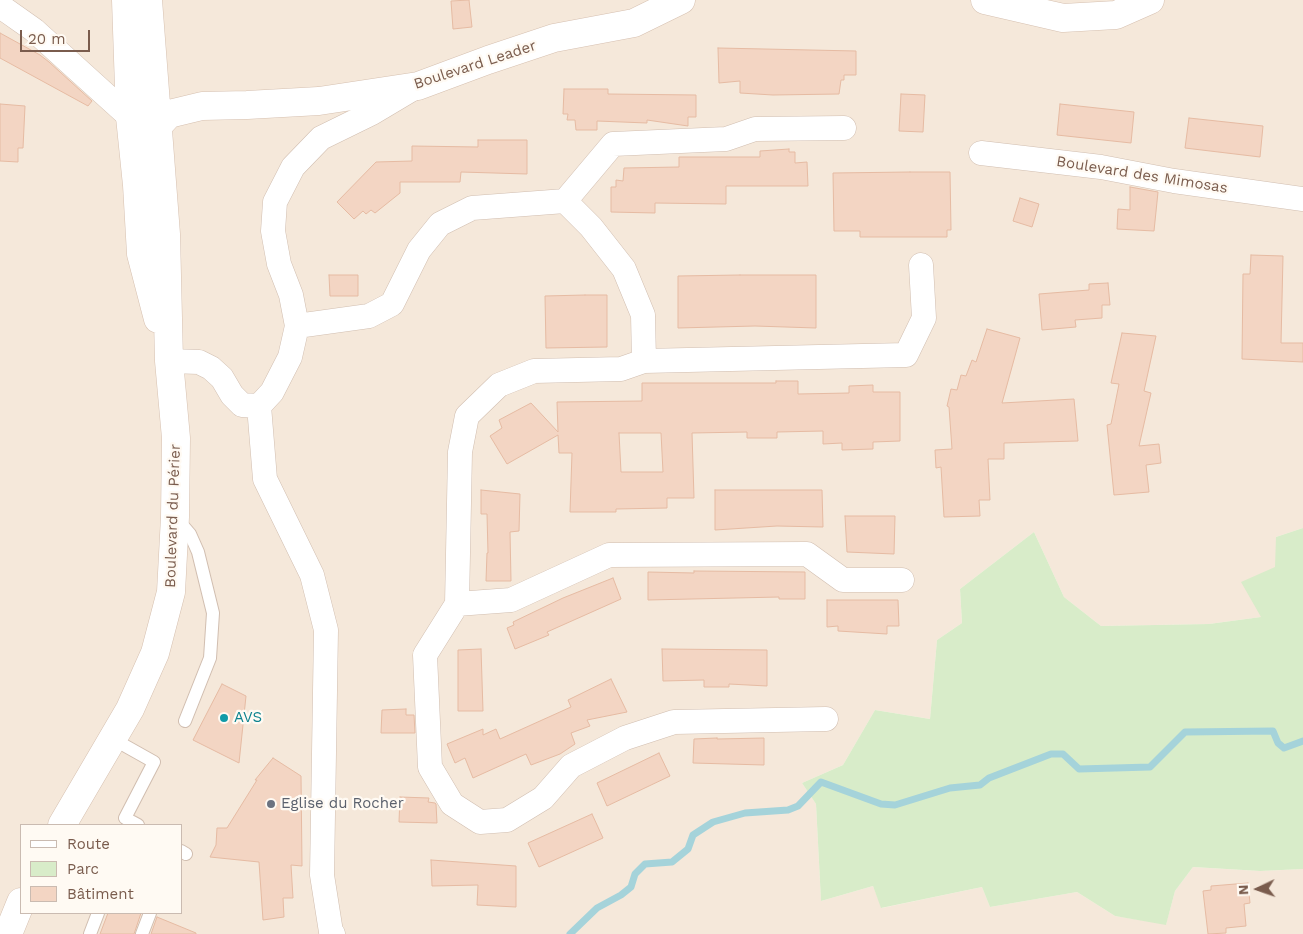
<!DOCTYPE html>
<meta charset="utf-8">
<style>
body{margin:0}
#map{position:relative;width:1303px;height:934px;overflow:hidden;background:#fdf6ec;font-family:"Work Sans",sans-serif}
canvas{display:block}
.legend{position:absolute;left:20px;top:824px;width:162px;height:90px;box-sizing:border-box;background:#fffaf3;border:1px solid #cabbb1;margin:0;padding:6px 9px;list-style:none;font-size:15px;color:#7a5c4d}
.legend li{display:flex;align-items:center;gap:10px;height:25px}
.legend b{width:25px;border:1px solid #cabbb1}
.north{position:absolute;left:1233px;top:864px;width:50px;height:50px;-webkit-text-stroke:4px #fffaf3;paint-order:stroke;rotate:267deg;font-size:14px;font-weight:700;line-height:20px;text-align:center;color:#7a5c4d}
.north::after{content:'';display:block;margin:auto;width:18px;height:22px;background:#7a5c4d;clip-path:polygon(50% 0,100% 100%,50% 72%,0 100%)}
.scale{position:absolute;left:20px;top:30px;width:70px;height:22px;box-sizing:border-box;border:2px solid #7a5c4d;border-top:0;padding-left:6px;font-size:15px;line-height:18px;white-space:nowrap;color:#7a5c4d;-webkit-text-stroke:4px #fffaf3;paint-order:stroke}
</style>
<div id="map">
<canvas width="1303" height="934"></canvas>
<ul class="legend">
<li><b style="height:6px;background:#fff"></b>Route</li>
<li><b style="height:14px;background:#d8ecc9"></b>Parc</li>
<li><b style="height:14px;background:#f3d5c3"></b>Bâtiment</li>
</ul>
<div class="north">N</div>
<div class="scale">20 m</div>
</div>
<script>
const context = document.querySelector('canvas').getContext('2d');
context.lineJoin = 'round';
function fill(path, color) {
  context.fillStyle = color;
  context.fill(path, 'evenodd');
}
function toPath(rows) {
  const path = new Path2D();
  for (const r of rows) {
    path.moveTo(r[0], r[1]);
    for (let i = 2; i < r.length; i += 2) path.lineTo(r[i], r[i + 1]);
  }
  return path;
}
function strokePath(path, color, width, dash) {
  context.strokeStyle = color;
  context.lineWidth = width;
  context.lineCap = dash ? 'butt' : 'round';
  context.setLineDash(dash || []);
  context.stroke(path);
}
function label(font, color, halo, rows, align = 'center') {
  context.font = font + ' "Work Sans",sans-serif';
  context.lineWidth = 4.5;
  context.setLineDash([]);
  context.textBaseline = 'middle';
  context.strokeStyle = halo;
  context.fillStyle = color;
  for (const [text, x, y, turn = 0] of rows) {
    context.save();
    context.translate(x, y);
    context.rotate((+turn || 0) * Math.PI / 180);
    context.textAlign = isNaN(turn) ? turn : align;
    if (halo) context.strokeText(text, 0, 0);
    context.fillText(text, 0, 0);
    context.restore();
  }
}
fill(toPath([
 [0,0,1303,0,1303,528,1276,537,1276,567,1261,617,1209,624,1101,626,1064,597,1034,532,960,589,962,623,937,640,930,719,875,710,843,765,802,783,816,804,821,901,873,886,882,908,982,887,990,907,1077,892,1115,916,1166,924,1175,891,1193,867,1260,871,1303,869,1303,934,0,934],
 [21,825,181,825,181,913,21,913]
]), '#f5e8da');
fill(toPath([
 [1303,528,1303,869,1260,871,1193,867,1175,891,1166,925,1115,916,1077,892,990,907,982,887,881,908,873,886,821,901,816,804,802,783,843,765,875,710,930,719,937,640,962,623,960,589,1034,532,1064,597,1101,626,1209,624,1261,617,1241,582,1275,567,1276,537]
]), '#d8ecc9');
strokePath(toPath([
 [570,934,597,908,621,895,631,887,635,874,645,864,672,862,688,849,693,835,713,822,745,813,788,810,798,806,821,782,881,804,895,805,950,788,980,785,989,778,1051,754,1063,754,1079,769,1150,767,1185,732,1273,731,1278,743,1284,748,1303,741]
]), '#a5d3da', 7);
const building = toPath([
 [469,0,472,27,453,29,451,1,469,0],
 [0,33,40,55,49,62,92,101,88,106,0,58,0,33],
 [718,48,856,51,856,75,844,75,844,80,841,80,839,94,773,95,740,93,740,81,719,83,718,48],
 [564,89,608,89,608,94,696,95,696,117,688,117,688,126,647,120,647,123,597,121,597,130,576,130,575,120,567,120,568,114,563,114,564,89],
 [901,94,925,95,923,132,899,131,901,94],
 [0,104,25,106,23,148,18,148,18,162,0,161,0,104],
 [1060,104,1134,112,1131,143,1057,135,1060,104],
 [1189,118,1263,126,1260,157,1185,148,1189,118],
 [478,140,527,140,527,174,461,172,460,182,400,182,400,193,375,213,371,210,366,214,363,211,354,219,337,202,376,162,412,161,412,146,478,147,478,140],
 [789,149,789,152,795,152,795,163,807,162,808,186,726,186,726,204,655,203,655,213,611,212,611,187,616,187,616,180,623,181,624,168,679,167,679,157,760,157,760,151,789,149],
 [910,172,950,172,951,230,947,230,947,237,860,237,860,231,834,231,833,173,910,172],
 [1130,187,1158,192,1154,231,1117,229,1118,209,1130,210,1130,187],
 [1020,198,1039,204,1032,227,1013,221,1020,198],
 [1251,255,1283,256,1281,343,1303,343,1303,362,1242,359,1243,274,1250,274,1251,255],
 [329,275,358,275,358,296,330,296,329,275],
 [740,275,816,275,816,328,755,326,678,328,678,276,740,275],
 [1108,283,1110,305,1102,305,1102,318,1075,320,1076,327,1042,330,1039,294,1089,290,1089,284,1108,283],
 [585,295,607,295,607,347,546,348,545,296,585,295],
 [987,329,1020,338,1002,403,1074,399,1078,441,1004,443,1004,459,988,459,990,500,979,500,980,516,944,517,941,467,936,468,935,450,952,449,949,407,947,406,951,389,957,390,961,375,966,376,972,360,976,362,987,329],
 [1122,333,1156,336,1144,391,1151,393,1139,446,1159,444,1161,463,1146,465,1149,492,1114,495,1107,425,1111,424,1119,384,1111,383,1122,333],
 [776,381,798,381,798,394,849,393,849,386,873,385,873,392,900,392,900,441,873,442,873,449,842,450,842,443,823,444,823,431,777,432,777,438,747,438,747,432,692,433,694,498,667,498,667,508,616,509,616,512,570,512,572,453,559,453,558,435,507,464,490,436,502,428,499,420,531,403,558,432,557,402,642,401,642,383,776,383,776,381],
 [619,433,661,433,663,472,621,472,619,433],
 [481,490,520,494,519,531,510,532,511,581,486,581,487,553,488,553,487,514,481,514,481,490],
 [715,490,822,490,823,527,777,526,715,530,715,490],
 [845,516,895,516,894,554,847,552,845,516],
 [694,571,805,572,805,599,779,599,779,597,648,600,648,572,694,573,694,571],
 [613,578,621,599,547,632,549,635,515,649,507,628,514,625,513,622,563,598,613,578],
 [827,600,898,600,899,626,887,626,887,634,838,631,838,626,827,627,827,600],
 [481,649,483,711,458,711,458,650,481,649],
 [662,649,767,650,767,686,729,684,729,687,704,687,704,680,663,681,662,649],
 [611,679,627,712,587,720,590,726,571,733,575,744,560,754,531,765,526,754,473,778,465,758,455,763,447,744,483,729,483,735,496,729,500,739,571,707,568,700,611,679],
 [222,684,246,696,239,763,193,740,222,684],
 [406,709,406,715,414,715,415,733,381,733,382,710,406,709],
 [717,738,717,739,764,738,764,765,693,763,694,739,717,738],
 [659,753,670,776,607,806,597,783,659,753],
 [273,758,301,776,302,866,291,865,293,898,283,898,284,917,263,920,259,862,210,857,216,845,217,828,227,828,257,780,255,780,273,758],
 [400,797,429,798,428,802,435,803,436,804,437,823,399,822,400,797],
 [592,814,603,838,539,867,528,843,592,814],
 [431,860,516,866,516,907,477,905,478,885,432,886,431,860],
 [1248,883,1250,903,1244,904,1246,926,1226,928,1226,933,1208,934,1203,891,1211,890,1211,886,1248,883],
 [108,913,141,913,134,934,100,934,108,913],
 [157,917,196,933,196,934,151,934,157,917]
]);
fill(building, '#f3d5c3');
strokePath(building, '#e6bba3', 1);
const lane = toPath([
 [177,519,190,534,198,552,213,613,210,658,185,721],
 [113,739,154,762,125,818,138,825],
 [181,851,186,854],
 [90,934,98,913],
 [142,934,150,913]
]);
const street = toPath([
 [0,6,34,30,130,117],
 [981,153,1101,167,1174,181,1303,199],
 [565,201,613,144,726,139,755,129,844,128],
 [297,326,369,316,392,304,419,250,440,224,472,208,565,201,591,227,624,269,643,315,644,361,621,369,534,371,499,385,467,416,460,452,457,604,425,655,430,767,452,804,480,822,507,820,543,798,571,766,625,738,674,722,826,719],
 [169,361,199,362,211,368,222,378,232,395,242,405,259,406,272,392,290,357,297,326,291,295,279,264,273,231,275,202,293,167,321,138,372,113,414,88],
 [644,361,906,355,924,318,921,265],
 [259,406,265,479,312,575,326,630,322,875,331,932,333,934],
 [457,604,511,600,609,555,807,554,843,580,902,580]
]);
const secondary = toPath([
 [126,0,130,117,137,185,141,254,158,319],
 [985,0,1063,18,1116,15,1150,0],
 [137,185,157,127,169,114,202,106,247,105,319,101,418,86,488,60,554,38,634,23,681,0],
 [62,825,130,709,155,653,171,592,175,517,176,438,169,361,166,234,148,0],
 [8,934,21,902]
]);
strokePath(lane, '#d1beb0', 14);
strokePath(street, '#d1beb0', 25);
strokePath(secondary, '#d6c0b0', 29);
strokePath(lane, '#fff', 12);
strokePath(street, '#fff', 24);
strokePath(secondary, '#fff', 28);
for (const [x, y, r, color] of [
 [224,718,5,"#0f9aa8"],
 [271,804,5,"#6b7280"]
]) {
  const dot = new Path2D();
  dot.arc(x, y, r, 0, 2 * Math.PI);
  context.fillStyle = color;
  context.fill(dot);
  strokePath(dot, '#fffaf3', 2);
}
label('15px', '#7a5c4d', '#fffaf3', [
 ["Boulevard Leader",475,65,-18],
 ["Boulevard des Mimosas",1142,175,9],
 ["Boulevard du Périer",173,516,-88]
]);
label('15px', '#0d838f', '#fffaf3', [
 ["AVS",234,718]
], 'left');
label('15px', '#5b616d', '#fffaf3', [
 ["Eglise du Rocher",281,804]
], 'left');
</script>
